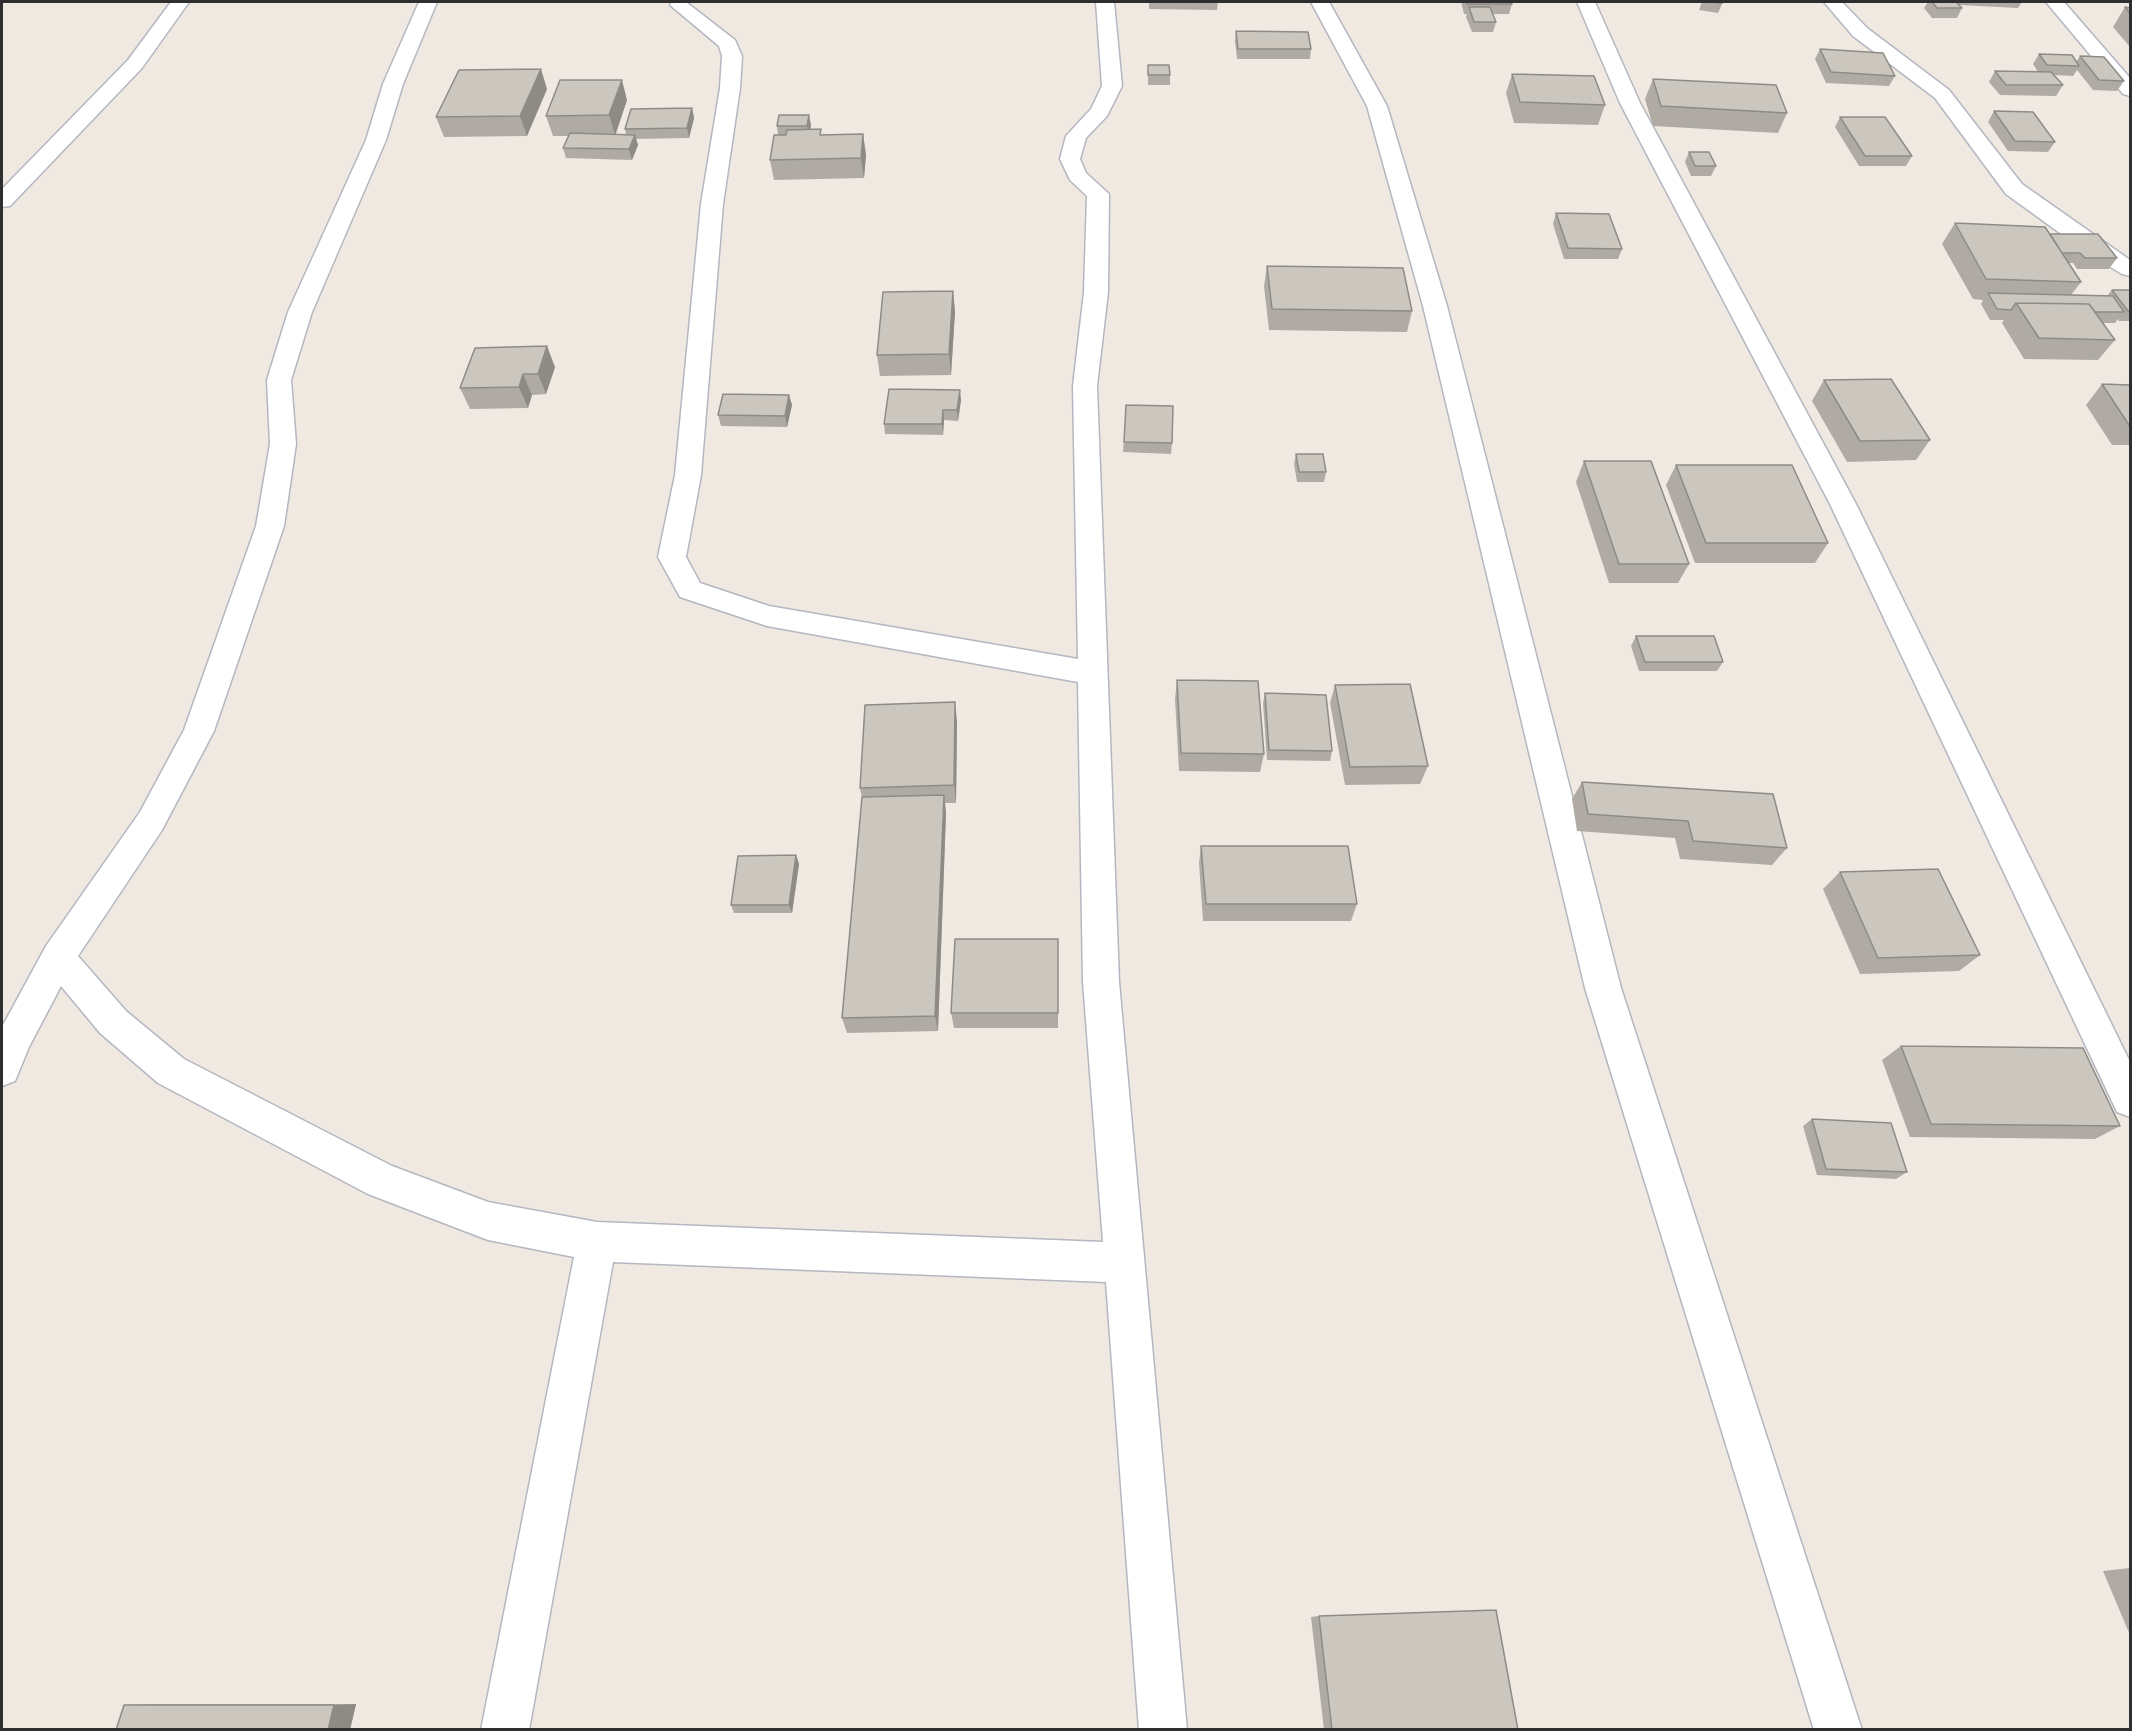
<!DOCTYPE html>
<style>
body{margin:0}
#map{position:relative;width:2132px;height:1731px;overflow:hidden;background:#efe9e1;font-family:"Work Sans",sans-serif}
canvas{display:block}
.frame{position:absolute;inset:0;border:3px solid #2e2e2e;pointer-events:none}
</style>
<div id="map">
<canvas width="2132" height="1731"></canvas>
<div class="frame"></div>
</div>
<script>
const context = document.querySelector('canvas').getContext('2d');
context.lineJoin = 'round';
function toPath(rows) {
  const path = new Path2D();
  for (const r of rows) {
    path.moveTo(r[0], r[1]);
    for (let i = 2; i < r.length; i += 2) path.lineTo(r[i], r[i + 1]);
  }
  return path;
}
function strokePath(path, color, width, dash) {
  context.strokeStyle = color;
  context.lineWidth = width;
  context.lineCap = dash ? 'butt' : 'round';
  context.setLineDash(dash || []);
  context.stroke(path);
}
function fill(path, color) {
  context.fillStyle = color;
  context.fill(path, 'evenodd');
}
const minor = toPath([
 [171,2,189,2,142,68,10,206,2,207,2,189,128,60,171,2],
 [419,2,437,2,403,84,386,140,312,312,291,380,296,444,284,526,214,731,162,830,78,956,126,1011,184,1059,392,1166,488,1202,597,1222,1103,1242,1083,982,1078,682,767,626,680,597,658,557,675,475,701,204,720,88,722,56,719,46,670,5,672,2,686,2,735,40,742,56,740,88,723,204,701,475,686,557,700,583,769,606,1078,659,1073,386,1084,292,1087,196,1070,180,1060,159,1066,136,1091,109,1102,86,1096,2,1114,2,1122,86,1107,116,1086,138,1080,159,1086,173,1109,194,1108,292,1097,386,1119,982,1187,1730,1139,1730,1106,1282,613,1262,529,1730,481,1730,574,1257,488,1240,368,1194,158,1083,100,1033,61,986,29,1047,15,1081,2,1086,2,1027,46,946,140,812,184,730,256,526,270,444,267,380,288,312,366,140,383,84,419,2],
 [1311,2,1329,2,1387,106,1447,306,1621,988,1862,1730,1814,1730,1585,988,1423,306,1367,106,1311,2],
 [1577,2,1595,2,1640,103,1856,504,2130,1062,2130,1117,2117,1112,1830,504,1620,103,1577,2],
 [1824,2,1842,2,1867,28,1949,90,2022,184,2130,260,2130,276,2122,274,2086,252,2006,194,1935,98,1853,36,1824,2],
 [2046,2,2064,2,2130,78,2130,96,2123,94,2046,2]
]);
strokePath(minor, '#b4b7c1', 3);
fill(minor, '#fff');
fill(toPath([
 [1149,2,1218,2,1217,10,1149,9],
 [1461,2,1511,2,1512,4,1509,14,1493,14,1496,22,1493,32,1472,32,1466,17,1467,14,1464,14],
 [1702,2,1723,2,1718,13,1699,10],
 [1928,2,2022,2,2018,8,1959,5,1962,8,1957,18,1932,18,1924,8],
 [2125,7,2130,8,2130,47,2113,27],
 [1236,31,1311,49,1310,59,1237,59,1235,41],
 [1820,49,1895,76,1889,86,1826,83,1815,59],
 [2039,54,2076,62,2080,56,2124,81,2117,91,2093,90,2077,70,2073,76,2054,75,2063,85,2056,96,2000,95,1989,82,1995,71,2038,72,2033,64],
 [1148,65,1170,75,1170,85,1148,85],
 [1512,74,1605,105,1598,125,1514,123,1506,93],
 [1653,79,1787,113,1778,133,1653,126,1645,99],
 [547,89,527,136,444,137,436,117],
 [627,100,616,134,626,134,625,129,692,108,694,118,689,138,636,139,638,145,632,160,566,158,563,148,568,136,553,136,546,116],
 [1994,111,2055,142,2048,152,2008,151,1988,122],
 [1840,117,1912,156,1906,166,1859,166,1835,127],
 [811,125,810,129,822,135,863,134,866,155,864,178,774,180,770,160,778,135,777,126],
 [1689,152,1716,166,1711,176,1691,176,1685,162],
 [1556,213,1622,249,1618,259,1564,259,1553,224],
 [1955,223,2050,234,2117,258,2109,269,2077,269,2073,263,2068,263,2081,282,2071,295,2107,296,2112,290,2130,290,2130,321,2119,321,2118,319,2115,323,2102,323,2115,340,2098,360,2024,359,2002,323,2004,320,1990,320,1981,304,1983,300,1973,299,1942,244],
 [1267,266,1412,311,1407,332,1269,330,1264,286],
 [953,291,955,312,951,375,880,376,877,355],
 [555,367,546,394,532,395,528,408,470,409,460,388],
 [1824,380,1930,440,1916,460,1847,462,1812,401],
 [2102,384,2130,385,2130,445,2112,445,2086,405],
 [789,395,792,405,787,427,721,426,718,415],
 [961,400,958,421,944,420,943,435,885,434,884,424],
 [1126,405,1172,443,1171,454,1123,452],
 [1296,454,1326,472,1324,482,1297,482,1294,464],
 [1584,461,1689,564,1678,583,1609,583,1576,482],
 [1676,465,1828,543,1815,563,1695,563,1666,485],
 [1636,636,1723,662,1717,671,1639,671,1631,646],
 [1177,680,1264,754,1260,772,1179,771,1175,699],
 [1335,685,1428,766,1420,784,1345,785,1330,703],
 [1265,693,1332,751,1330,761,1267,760,1263,703],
 [957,721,956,803,945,803,946,813,938,1031,847,1033,842,1018,862,798,860,788],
 [1582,782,1787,848,1772,865,1680,859,1675,838,1577,831,1572,799],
 [1201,846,1357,904,1351,921,1203,921,1199,863],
 [796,855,799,864,792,913,734,913,731,905],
 [1840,872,1980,955,1959,971,1860,974,1823,889],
 [1058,939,1058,1028,954,1028,951,1013],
 [1901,1046,2120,1126,2095,1139,1910,1137,1882,1060],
 [1812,1119,1907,1172,1896,1179,1817,1175,1803,1126],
 [2130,1568,2130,1635,2103,1571],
 [1319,1616,1518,1730,1324,1730,1311,1617],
 [152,1704,356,1704,350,1730,124,1705]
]), '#afaba4');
fill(toPath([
 [541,69,547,89,527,136,520,116],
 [622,80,627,100,615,135,609,115],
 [692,108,694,118,689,138,687,128],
 [809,115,811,125,809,136,807,126],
 [863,134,866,155,864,178,861,158],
 [635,135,638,145,632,160,629,149],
 [953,291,955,312,951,375,949,354],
 [547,346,555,367,546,394,538,374],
 [523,374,532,395,528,408,519,387],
 [960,390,961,400,958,421,957,410],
 [789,395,792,405,787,427,785,416],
 [943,410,944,420,943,435,942,424],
 [955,702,957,721,956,803,954,785],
 [944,795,946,813,938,1031,935,1016],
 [796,855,799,864,792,913,789,905],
 [356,1704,350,1730,328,1730,334,1705]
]), '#8e8b86');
const building = toPath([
 [1466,2,1511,2,1512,4,1467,4,1466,2],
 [1710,2,1723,2,1722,3,1710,2],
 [1932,2,1956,2,1962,8,1937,8,1932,2],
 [1469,7,1490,7,1496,22,1474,22,1469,7],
 [2125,7,2130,8,2130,13,2125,7],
 [1236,31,1308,32,1311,49,1238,49,1236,31],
 [1820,49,1883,53,1895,76,1831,72,1820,49],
 [2039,54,2072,55,2079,66,2047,65,2039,54],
 [2080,56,2104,57,2124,81,2099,80,2080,56],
 [1148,65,1169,65,1170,75,1148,75,1148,65],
 [541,69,520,116,436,117,459,70,541,69],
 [1995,71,2051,72,2063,85,2006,85,1995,71],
 [1512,74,1594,76,1605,105,1520,102,1512,74],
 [1653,79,1776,85,1787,113,1661,106,1653,79],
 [560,80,622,80,609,115,546,116,560,80],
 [692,108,687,128,625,129,631,109,692,108],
 [1994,111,2033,112,2055,142,2015,141,1994,111],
 [779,115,809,115,807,126,777,126,779,115],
 [1840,117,1885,117,1912,156,1865,156,1840,117],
 [821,129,820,135,863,134,861,158,770,160,774,135,786,135,787,130,821,129],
 [570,133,635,135,629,149,563,148,570,133],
 [1689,152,1709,152,1716,166,1695,166,1689,152],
 [1556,213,1609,214,1622,249,1568,248,1556,213],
 [1955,223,2045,227,2081,282,1986,279,1955,223],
 [2050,234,2098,234,2117,258,2085,258,2080,253,2062,253,2050,234],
 [1267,266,1403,268,1412,311,1272,309,1267,266],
 [2112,290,2130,290,2130,311,2128,311,2112,290],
 [953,291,949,354,877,355,883,292,953,291],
 [1988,293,2113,296,2124,312,2095,312,2089,304,2016,303,2011,310,1997,309,1988,293],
 [2016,303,2089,304,2115,340,2039,338,2016,303],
 [547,346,538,374,523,374,519,387,460,388,475,348,547,346],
 [1891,379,1930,440,1860,441,1824,380,1891,379],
 [2102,384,2130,385,2130,425,2129,425,2102,384],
 [889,389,960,390,957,410,943,410,942,424,884,424,889,389],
 [723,394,789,395,785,416,718,415,723,394],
 [1126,405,1173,406,1172,443,1124,442,1126,405],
 [1296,454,1323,454,1326,472,1299,472,1296,454],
 [1584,461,1651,461,1689,564,1619,564,1584,461],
 [1676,465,1792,465,1828,543,1706,543,1676,465],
 [1636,636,1714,636,1723,662,1645,662,1636,636],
 [1177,680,1258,681,1264,754,1181,753,1177,680],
 [1410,684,1428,766,1350,767,1335,685,1410,684],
 [1265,693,1326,695,1332,751,1269,750,1265,693],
 [955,702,954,785,860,788,865,705,955,702],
 [1582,782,1773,794,1787,848,1693,841,1688,821,1588,814,1582,782],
 [944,795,935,1016,842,1018,862,797,944,795],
 [1201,846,1348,846,1357,904,1206,904,1201,846],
 [796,855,789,905,731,905,738,856,796,855],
 [1938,869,1980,955,1878,958,1840,872,1938,869],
 [955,939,1058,939,1058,1013,951,1013,955,939],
 [1901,1046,2083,1048,2120,1126,1931,1124,1901,1046],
 [1812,1119,1891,1123,1907,1172,1826,1169,1812,1119],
 [1496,1610,1518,1730,1332,1730,1319,1616,1496,1610],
 [124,1705,334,1705,328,1730,116,1730,124,1705]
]);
fill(building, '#cbc7bf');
strokePath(building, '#8e8b86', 1.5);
</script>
